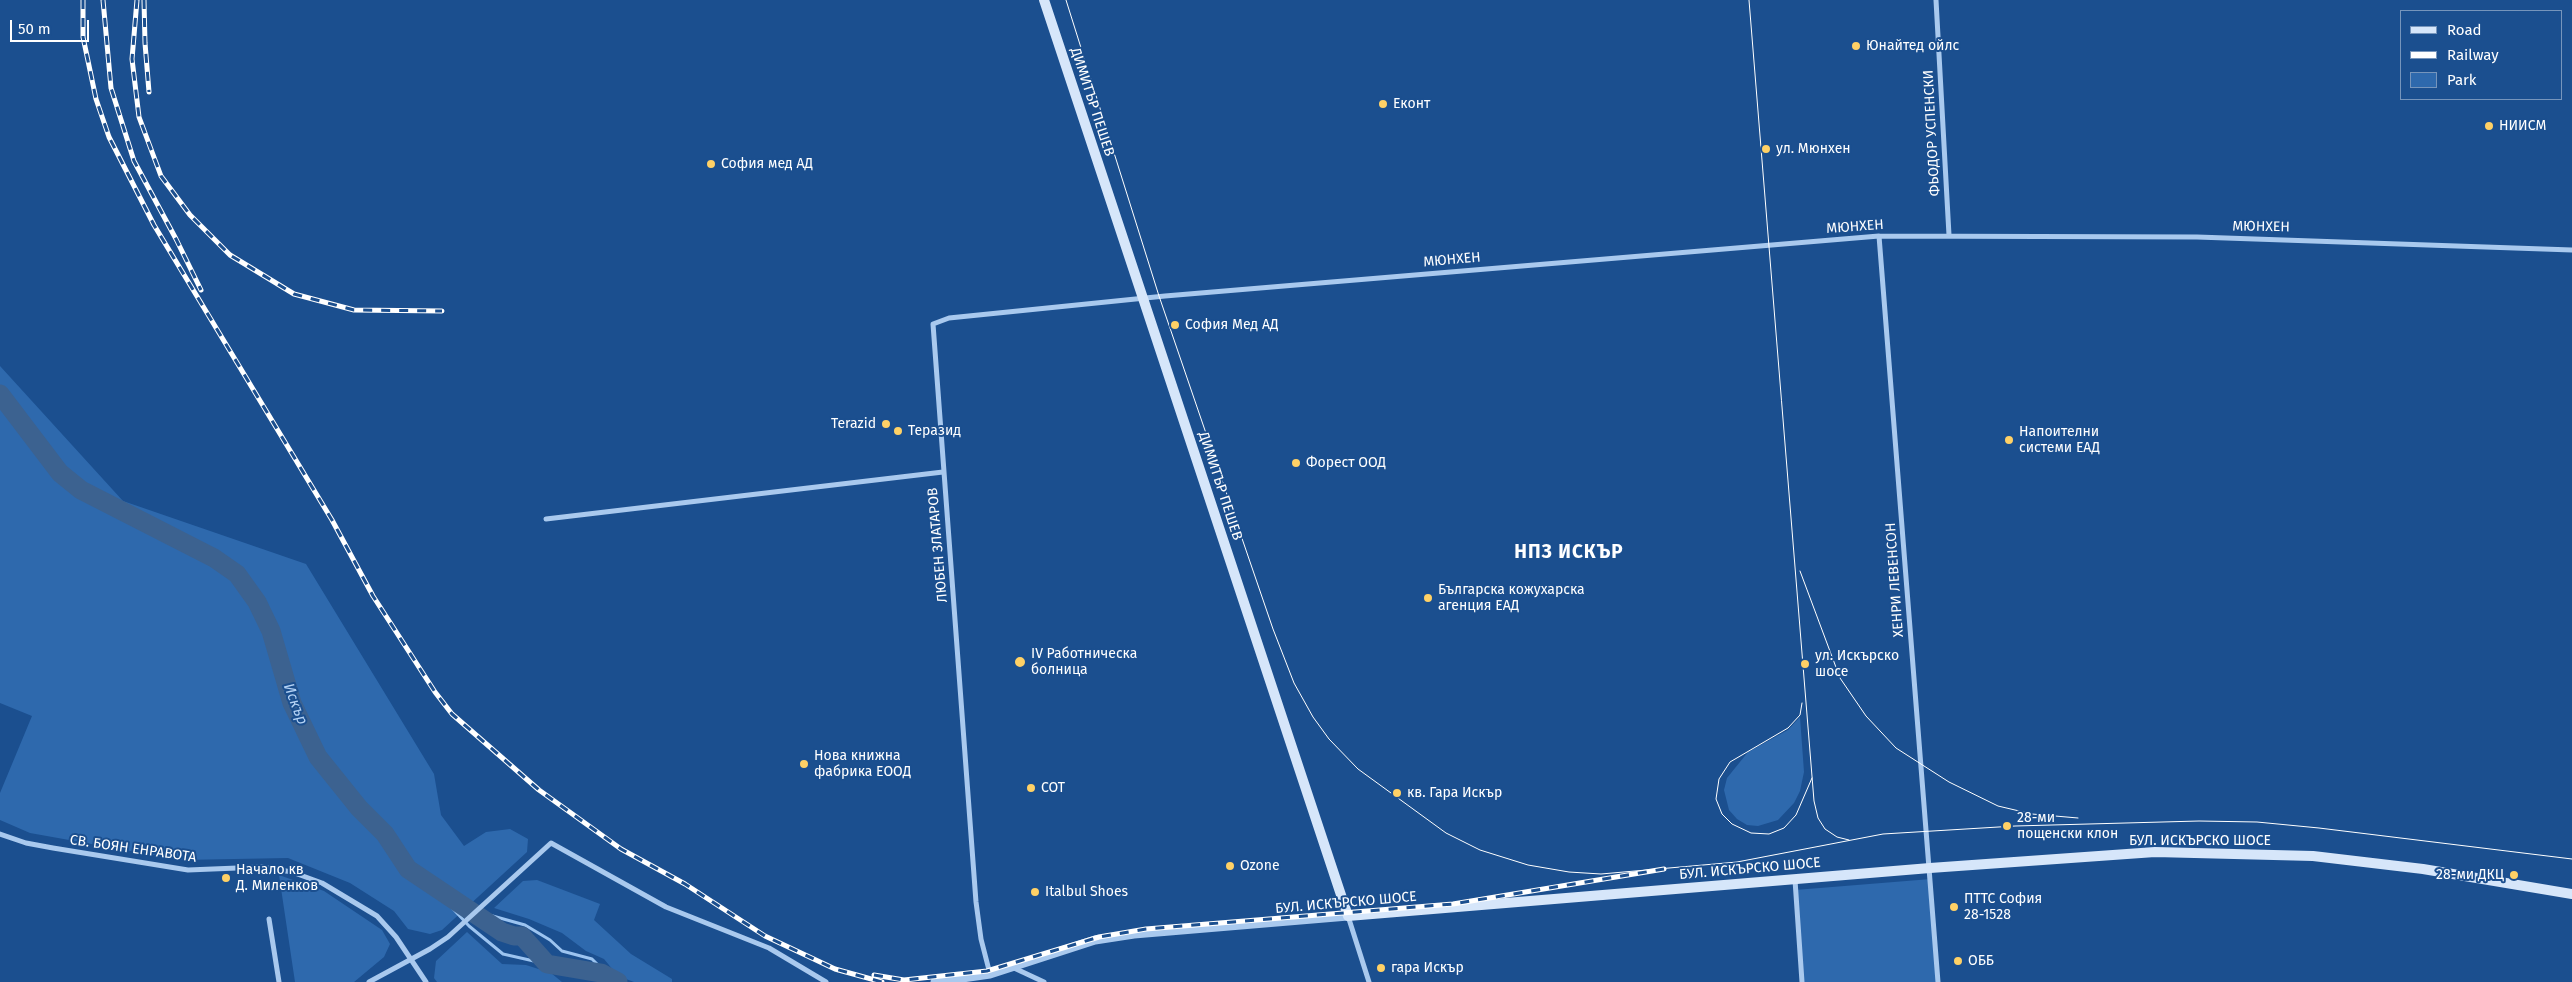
<!DOCTYPE html>
<meta charset="utf-8">
<style>
body{margin:0}
#map{position:relative;width:2572px;height:982px;overflow:hidden;background:#1b4f8f;font-family:"Fira Sans",sans-serif}
canvas{display:block}
.legend{position:absolute;left:2400px;top:10px;width:162px;height:90px;box-sizing:border-box;background:#1b4f8f;border:1px solid #7695bc;margin:0;padding:6px 9px;list-style:none;font-size:15px;color:#fff}
.legend li{display:flex;align-items:center;gap:10px;height:25px}
.legend b{width:25px;border:1px solid #7695bc}
.scale{position:absolute;left:10px;top:20px;width:79px;height:22px;box-sizing:border-box;border:2px solid #fff;border-top:0;padding-left:6px;font-size:15px;line-height:18px;white-space:nowrap;color:#fff;-webkit-text-stroke:4px #1b4f8f;paint-order:stroke}
</style>
<div id="map">
<canvas width="2572" height="982"></canvas>
<ul class="legend">
<li><b style="height:6px;background:#d6e6fa"></b>Road</li>
<li><b style="height:6px;background:#fff"></b>Railway</li>
<li><b style="height:14px;background:#2e69ad"></b>Park</li>
</ul>
<div class="scale">50 m</div>
</div>
<script>
const context = document.querySelector('canvas').getContext('2d');
context.lineJoin = 'round';
function fill(path, color) {
  context.fillStyle = color;
  context.fill(path, 'evenodd');
}
function toPath(rows) {
  const path = new Path2D();
  for (const r of rows) {
    path.moveTo(r[0], r[1]);
    for (let i = 2; i < r.length; i += 2) path.lineTo(r[i], r[i + 1]);
  }
  return path;
}
function strokePath(path, color, width, dash) {
  context.strokeStyle = color;
  context.lineWidth = width;
  context.lineCap = dash ? 'butt' : 'round';
  context.setLineDash(dash || []);
  context.stroke(path);
}
function label(font, color, halo, rows, align = 'center') {
  context.font = font + ' "Fira Sans",sans-serif';
  context.lineWidth = 4;
  context.setLineDash([]);
  context.textBaseline = 'middle';
  context.strokeStyle = halo;
  context.fillStyle = color;
  for (const [text, x, y, turn = 0] of rows) {
    context.save();
    context.translate(x, y);
    context.rotate((+turn || 0) * Math.PI / 180);
    context.textAlign = isNaN(turn) ? turn : align;
    if (halo) context.strokeText(text, 0, 0);
    context.fillText(text, 0, 0);
    context.restore();
  }
}
fill(toPath([
 [0,366,123,501,306,564,434,774,441,815,464,846,486,832,510,829,528,839,527,852,442,930,430,934,408,929,394,911,350,883,288,858,181,860,30,833,0,820,0,793,32,716,0,703],
 [1800,717,1804,772,1800,791,1794,803,1778,820,1758,826,1747,825,1737,819,1729,810,1724,790,1727,778,1748,752,1788,730],
 [279,875,324,891,382,930,390,944,384,957,354,982,295,982],
 [1931,879,1938,982,1802,982,1795,890],
 [537,880,600,904,594,920,631,954,672,979,672,982,634,982,618,976,604,959,586,951,562,933,529,919,494,908,523,881],
 [467,932,502,964,526,965,551,973,562,982,437,982,434,978,436,961]
]), '#2e69ad');
strokePath(toPath([
 [433,887,469,926,503,954,547,964],
 [464,908,525,925,550,940,562,951,592,959,612,979]
]), '#9cc4f0', 3);
strokePath(toPath([
 [0,394,60,473,81,490,214,558,237,574,257,602,271,631,292,703,318,757,359,808,385,834,408,869,502,932,514,936,522,936,547,964,601,973,618,982]
]), '#3c6290', 19);
strokePath(toPath([
 [1936,0,1949,235],
 [1879,236,1938,982],
 [546,519,943,472],
 [0,834,26,843,53,848,188,870,262,867,292,872,322,883,377,916,396,937,426,982],
 [1795,880,1802,982],
 [1348,916,1369,982],
 [269,919,279,982],
 [1014,968,1044,982],
 [990,974,981,939,976,902,933,324,949,318,1165,296,1879,236,2197,237,2572,250],
 [369,982,430,949,448,937,551,843,666,907,769,948,826,982]
]), '#a9c9ee', 5);
strokePath(toPath([
 [935,982,990,974,1095,940,1134,934,1348,916]
]), '#a9c9ee', 9);
strokePath(toPath([
 [1044,0,1348,916,1930,868,2155,852,2313,856,2423,869,2572,894]
]), '#d6e6fa', 10);
strokePath(toPath([
 [1066,0,1159,296,1273,629,1294,683,1313,717,1329,739,1358,769,1446,833,1480,850,1528,865,1569,872,1601,874,1737,862,1883,834,2015,826,2199,821,2257,822,2319,828,2572,859],
 [1749,0,1814,801,1818,818,1825,829,1837,837,1849,840],
 [1800,571,1840,678,1866,716,1896,748,1949,782,1998,806,2032,814,2078,818],
 [1802,703,1800,715,1788,728,1730,762,1719,779,1716,799,1722,814,1732,824,1751,833,1769,834,1784,828,1796,815,1812,778]
]), '#fff', 1);
const rail = toPath([
 [83,0,83,37,96,99,109,137,154,225,332,520,373,596,435,692,452,714,539,790,621,849,685,884,765,936,835,969,882,982],
 [103,0,111,88,134,161,176,239,201,290],
 [137,0,132,59,139,117,161,176,190,215,230,255,294,294,354,310,442,311],
 [144,0,145,43,149,92],
 [874,975,904,980,987,971,1099,937,1146,929,1453,904,1664,869]
]);
strokePath(rail, '#fff', 5);
strokePath(rail, '#1b4f8f', 3, [9]);
for (const [x, y, r, color] of [
 [1856,46,5,"#ffd166"],
 [1383,104,5,"#ffd166"],
 [2489,126,5,"#ffd166"],
 [1766,149,5,"#ffd166"],
 [711,164,5,"#ffd166"],
 [1175,325,5,"#ffd166"],
 [886,424,5,"#ffd166"],
 [898,431,5,"#ffd166"],
 [2009,440,5,"#ffd166"],
 [1296,463,5,"#ffd166"],
 [1428,598,5,"#ffd166"],
 [1020,662,6,"#ffd166"],
 [1805,664,5,"#ffd166"],
 [804,764,5,"#ffd166"],
 [1031,788,5,"#ffd166"],
 [1397,793,5,"#ffd166"],
 [2007,826,5,"#ffd166"],
 [1230,866,5,"#ffd166"],
 [2514,875,5,"#ffd166"],
 [226,878,5,"#ffd166"],
 [1035,892,5,"#ffd166"],
 [1954,907,5,"#ffd166"],
 [1958,961,5,"#ffd166"],
 [1381,968,5,"#ffd166"]
]) {
  const dot = new Path2D();
  dot.arc(x, y, r, 0, 2 * Math.PI);
  context.fillStyle = color;
  context.fill(dot);
  strokePath(dot, '#1b4f8f', 2);
}
label('14px', '#fff', '#1b4f8f', [
 ["Юнайтед ойлс",1866,46],
 ["Еконт",1393,104],
 ["НИИСМ",2499,126],
 ["ул. Мюнхен",1776,149],
 ["София мед АД",721,164],
 ["София Мед АД",1185,325],
 ["Terazid",876,424,"right"],
 ["Теразид",908,431],
 ["Напоителни",2019,432],
 ["системи ЕАД",2019,448],
 ["Форест ООД",1306,463],
 ["Българска кожухарска",1438,590],
 ["агенция ЕАД",1438,606],
 ["IV Работническа",1031,654],
 ["болница",1031,670],
 ["ул. Искърско",1815,656],
 ["шосе",1815,672],
 ["Нова книжна",814,756],
 ["фабрика ЕООД",814,772],
 ["СОТ",1041,788],
 ["кв. Гара Искър",1407,793],
 ["28-ми",2017,818],
 ["пощенски клон",2017,834],
 ["Ozone",1240,866],
 ["Начало кв",236,870],
 ["Д. Миленков",236,886],
 ["28-ми ДКЦ",2504,875,"right"],
 ["Italbul Shoes",1045,892],
 ["ПТТС София",1964,899],
 ["28-1528",1964,915],
 ["ОББ",1968,961],
 ["гара Искър",1391,968]
], 'left');
label('14px', '#fff', '#1b4f8f', [
 ["ДИМИТЪР ПЕШЕВ",1092,102,72],
 ["ФЬОДОР УСПЕНСКИ",1932,133,-93],
 ["МЮНХЕН",1855,227,-4],
 ["МЮНХЕН",2261,227,1],
 ["МЮНХЕН",1452,260,-5],
 ["ДИМИТЪР ПЕШЕВ",1220,486,72],
 ["ЛЮБЕН ЗЛАТАРОВ",938,545,-95],
 ["ХЕНРИ ЛЕВЕНСОН",1895,580,-94],
 ["БУЛ. ИСКЪРСКО ШОСЕ",2200,841],
 ["СВ. БОЯН ЕНРАВОТА",133,849,8],
 ["БУЛ. ИСКЪРСКО ШОСЕ",1750,869,-5],
 ["БУЛ. ИСКЪРСКО ШОСЕ",1346,903,-5]
]);
label('italic 15px', '#b5d3f5', '#1b4f8f', [
 ["Искър",295,704,69]
]);
context.letterSpacing = '1px';
label('bold 19px', '#fff', '#1b4f8f', [
 ["НПЗ ИСКЪР",1569,553]
]);
context.letterSpacing = '0px';
</script>
